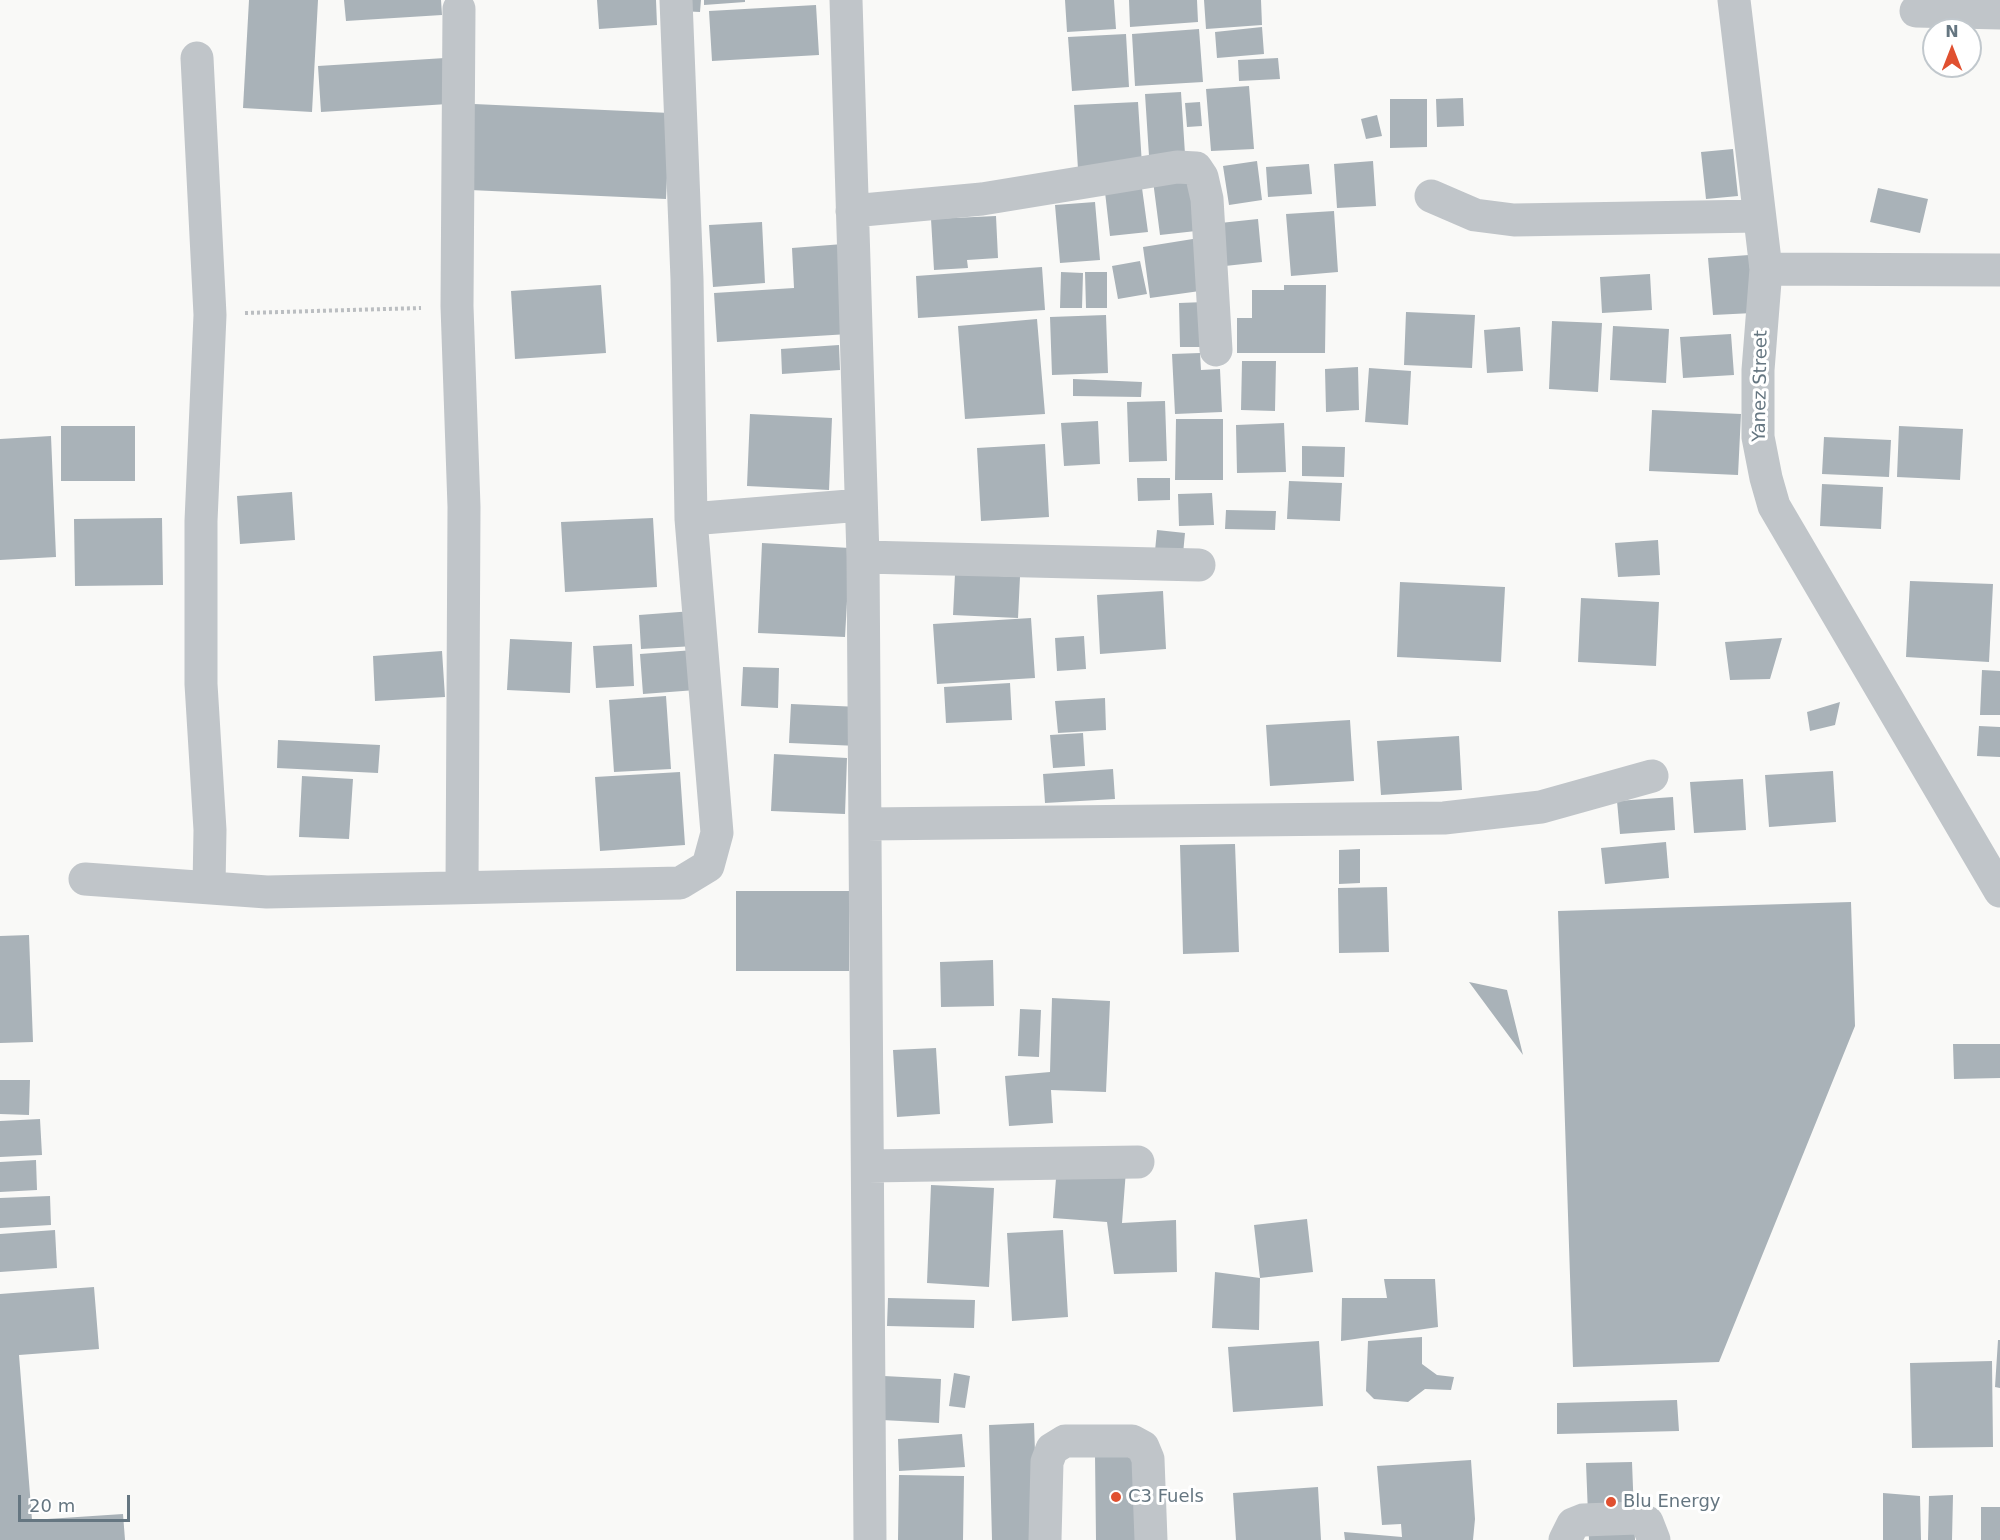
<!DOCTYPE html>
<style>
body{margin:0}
#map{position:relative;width:2000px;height:1540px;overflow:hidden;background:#f9f9f7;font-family:"DejaVu Sans",sans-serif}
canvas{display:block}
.north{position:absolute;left:1922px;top:18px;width:60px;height:60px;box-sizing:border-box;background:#fff;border:2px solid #c1c8cd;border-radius:50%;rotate:0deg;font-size:16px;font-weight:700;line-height:24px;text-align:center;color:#657681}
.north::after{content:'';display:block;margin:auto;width:21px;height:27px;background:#e05030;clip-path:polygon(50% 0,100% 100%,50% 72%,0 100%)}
.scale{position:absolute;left:18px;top:1495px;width:112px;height:27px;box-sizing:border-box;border:3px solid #657681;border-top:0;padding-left:8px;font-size:18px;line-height:21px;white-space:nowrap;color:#657681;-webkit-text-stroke:4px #fff;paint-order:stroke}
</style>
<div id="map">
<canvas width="2000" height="1540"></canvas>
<div class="north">N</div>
<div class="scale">20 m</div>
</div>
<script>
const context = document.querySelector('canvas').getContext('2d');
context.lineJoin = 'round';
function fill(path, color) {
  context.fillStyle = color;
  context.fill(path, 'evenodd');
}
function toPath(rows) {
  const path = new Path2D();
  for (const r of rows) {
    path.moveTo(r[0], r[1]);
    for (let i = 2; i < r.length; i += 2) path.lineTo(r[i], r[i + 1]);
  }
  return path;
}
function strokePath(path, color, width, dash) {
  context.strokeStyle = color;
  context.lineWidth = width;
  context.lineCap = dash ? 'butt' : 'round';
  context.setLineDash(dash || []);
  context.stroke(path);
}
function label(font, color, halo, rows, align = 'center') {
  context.font = font + ' "DejaVu Sans",sans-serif';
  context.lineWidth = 6;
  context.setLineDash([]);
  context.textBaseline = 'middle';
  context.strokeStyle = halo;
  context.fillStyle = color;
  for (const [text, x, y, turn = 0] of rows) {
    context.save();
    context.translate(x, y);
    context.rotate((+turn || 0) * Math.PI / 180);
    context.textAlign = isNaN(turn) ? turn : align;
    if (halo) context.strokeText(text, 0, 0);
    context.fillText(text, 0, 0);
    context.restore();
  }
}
fill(toPath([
 [249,0,318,0,312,112,243,108],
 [344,0,441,0,442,15,346,21],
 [597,0,656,0,657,25,599,29],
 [680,0,701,0,700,12,679,11],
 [704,0,745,0,745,2,704,5],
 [1065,0,1114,0,1116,29,1067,32],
 [1129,0,1197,0,1198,22,1130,27],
 [1204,0,1261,0,1262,25,1206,29],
 [816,5,819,55,712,61,709,11],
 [1262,27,1264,54,1217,58,1215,32],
 [1199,29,1203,82,1135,86,1132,34],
 [1126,34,1129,87,1072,91,1068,37],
 [445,58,448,104,321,112,318,66],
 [1278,58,1280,79,1239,81,1238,60],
 [1249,86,1254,149,1211,151,1206,89],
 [1181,92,1185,154,1149,156,1145,94],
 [1463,98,1464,126,1437,127,1436,99],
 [1390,99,1427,99,1427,147,1390,148],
 [1138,102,1142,165,1078,169,1074,105],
 [1200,102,1202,126,1187,127,1185,103],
 [474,104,670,113,666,199,470,190],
 [1377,115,1382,136,1366,139,1361,119],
 [1733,149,1738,196,1706,199,1701,152],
 [1257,161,1262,200,1229,205,1223,166],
 [1373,161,1376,206,1337,208,1334,164],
 [1309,164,1312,194,1268,197,1266,167],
 [1189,176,1196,231,1160,235,1153,181],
 [1142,188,1148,232,1110,236,1105,192],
 [1878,188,1928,199,1920,233,1870,222],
 [1095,202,1100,260,1060,263,1055,205],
 [1334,211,1338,272,1291,276,1286,214],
 [996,216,998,258,967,260,968,268,934,270,931,219],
 [1258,219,1262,262,1225,266,1220,223],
 [762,222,765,283,713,287,709,225],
 [1199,238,1207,290,1150,298,1143,247],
 [843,244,849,334,717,342,714,293,794,288,792,248],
 [1749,255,1753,313,1713,315,1708,258],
 [1140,261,1147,294,1118,299,1112,266],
 [1042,267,1045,310,918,318,916,276],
 [1061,272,1083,273,1082,308,1060,308],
 [1085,272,1107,272,1107,308,1086,308],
 [1650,274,1652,310,1602,313,1600,277],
 [601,285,606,353,515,359,511,291],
 [1284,285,1326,285,1325,353,1237,353,1237,318,1252,318,1252,290,1284,290],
 [1205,302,1207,347,1180,347,1179,303],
 [1406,312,1475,315,1472,368,1404,365],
 [1106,315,1108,373,1052,375,1050,317],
 [1037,319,1045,414,965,419,958,326],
 [1552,321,1602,323,1598,392,1549,389],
 [1613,326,1669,329,1666,383,1610,380],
 [1520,327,1523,371,1487,373,1484,330],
 [1731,334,1734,375,1683,378,1680,337],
 [839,345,840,370,782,374,781,349],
 [1200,353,1201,370,1220,369,1222,412,1175,414,1172,354],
 [1242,361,1276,361,1275,411,1241,410],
 [1358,367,1359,410,1326,412,1325,369],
 [1369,368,1411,371,1408,425,1365,422],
 [1073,379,1142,382,1141,397,1073,396],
 [1165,401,1167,461,1129,462,1127,402],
 [1652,410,1741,414,1738,475,1649,471],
 [750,414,832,418,829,490,747,486],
 [1176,419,1223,419,1223,480,1175,480],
 [1098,421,1100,464,1064,466,1061,423],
 [1284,423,1286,472,1237,473,1236,425],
 [61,426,135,426,135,481,61,481],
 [1899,426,1963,429,1960,480,1897,477],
 [51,436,56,557,0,560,0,439],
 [1824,437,1891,440,1889,477,1822,474],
 [1045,444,1049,517,981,521,977,448],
 [1302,446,1345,447,1344,477,1302,476],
 [1137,478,1170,478,1170,500,1138,501],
 [1289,481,1342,483,1340,521,1287,519],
 [1822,484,1883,487,1881,529,1820,526],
 [292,492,295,540,240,544,237,496],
 [1212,493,1214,525,1179,526,1178,494],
 [1226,510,1276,511,1275,530,1225,529],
 [162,518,163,585,75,586,74,519],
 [653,518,657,587,565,592,561,522],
 [1157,530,1185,533,1183,554,1155,551],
 [1658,540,1660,575,1618,577,1615,543],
 [762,543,850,548,845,637,758,633],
 [955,574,1020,577,1018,618,953,615],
 [1910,581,1993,584,1989,662,1906,657],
 [1400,582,1505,587,1501,662,1397,657],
 [1163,591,1166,649,1100,654,1097,595],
 [1581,598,1659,602,1656,666,1578,662],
 [693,611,695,646,641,649,639,615],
 [1031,618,1035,678,937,684,933,624],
 [1084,636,1086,669,1057,671,1055,638],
 [1782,638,1770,679,1730,680,1725,642],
 [510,639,572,642,570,693,507,690],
 [632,644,634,686,596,688,593,646],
 [694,650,696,690,643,694,640,654],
 [442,651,445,697,375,701,373,656],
 [743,667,779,668,778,708,741,706],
 [1982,670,2000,671,2000,715,1980,715],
 [1010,683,1012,720,946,723,944,687],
 [666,696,671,769,614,772,609,700],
 [1105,698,1106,730,1058,733,1055,701],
 [1840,702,1835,725,1810,731,1807,712],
 [791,704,860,707,858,746,789,743],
 [1350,720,1354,781,1270,786,1266,725],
 [1979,726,2000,727,2000,757,1977,756],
 [1083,733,1085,766,1053,768,1050,735],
 [1459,736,1462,790,1381,795,1377,741],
 [278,740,380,745,378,773,277,768],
 [774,754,847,758,845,814,771,811],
 [1113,769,1115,799,1045,803,1043,774],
 [1833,771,1836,822,1769,827,1765,775],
 [680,772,685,845,600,851,595,777],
 [302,776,353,779,349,839,299,837],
 [1743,779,1746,830,1694,833,1690,782],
 [1673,797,1675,830,1620,834,1617,801],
 [1666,842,1669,878,1605,884,1601,848],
 [1235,844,1239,952,1183,954,1180,845],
 [1360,849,1360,883,1339,884,1339,850],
 [1387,887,1389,952,1339,953,1338,888],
 [736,891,849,891,849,971,736,971],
 [1851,902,1855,1026,1719,1362,1573,1367,1558,911],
 [29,935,33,1042,0,1043,0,936],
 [993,960,994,1006,941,1007,940,962],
 [1469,982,1507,990,1523,1055],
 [1052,998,1110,1001,1106,1092,1051,1090,1053,1123,1009,1126,1005,1076,1050,1072],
 [1020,1009,1041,1010,1039,1057,1018,1056],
 [1953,1044,2000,1044,2000,1078,1954,1079],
 [936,1048,940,1114,897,1117,893,1050],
 [0,1080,30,1080,29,1115,0,1114],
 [40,1119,42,1155,0,1157,0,1121],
 [36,1160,37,1190,0,1192,0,1162],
 [1057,1165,1126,1170,1122,1223,1176,1220,1177,1272,1114,1274,1107,1222,1053,1218],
 [931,1185,994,1188,989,1287,927,1283],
 [50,1196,51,1225,0,1228,0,1198],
 [1307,1219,1313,1272,1260,1278,1254,1225],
 [55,1230,57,1268,0,1272,0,1234],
 [1063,1230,1068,1317,1012,1321,1007,1233],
 [1215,1272,1260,1278,1259,1330,1212,1328],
 [1384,1279,1435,1279,1438,1327,1341,1341,1342,1298,1387,1298],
 [94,1287,99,1349,19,1355,32,1520,123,1514,125,1540,0,1540,0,1294],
 [888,1298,975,1300,974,1328,887,1326],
 [1422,1337,1422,1364,1437,1375,1454,1377,1451,1390,1425,1389,1408,1402,1374,1399,1366,1391,1368,1341],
 [1998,1340,2000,1340,2000,1388,1995,1387],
 [1319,1341,1323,1406,1233,1412,1228,1347],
 [1992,1361,1993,1447,1912,1448,1910,1363],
 [954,1373,970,1376,965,1408,949,1406],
 [884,1376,941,1379,939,1423,882,1420],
 [1677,1400,1679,1431,1557,1434,1557,1403],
 [1034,1423,1038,1540,992,1540,989,1425],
 [962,1434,965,1467,899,1471,898,1439],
 [1136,1454,1137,1540,1096,1540,1095,1455],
 [1471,1460,1475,1519,1473,1540,1345,1540,1344,1532,1402,1537,1401,1524,1382,1525,1377,1466],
 [1632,1462,1635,1540,1589,1540,1586,1463],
 [899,1475,964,1476,963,1540,898,1540],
 [1318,1487,1321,1540,1236,1540,1233,1493],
 [1883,1493,1920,1496,1921,1540,1883,1540],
 [1953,1495,1952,1540,1928,1540,1929,1496],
 [1981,1507,2000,1507,2000,1540,1981,1540]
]), '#a9b2b8');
strokePath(toPath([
 [245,313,421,308]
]), '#bbbec1', 4, [3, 3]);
strokePath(toPath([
 [846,0,863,557,870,1540],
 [1734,0,1766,269,1758,370,1758,437,1766,478,1774,506,2000,891],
 [459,9,457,306,464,507,462,886],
 [1916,11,2000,13],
 [197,58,210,315,201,521,201,684,210,830,209,887],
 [1431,196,1475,215,1514,220,1759,216],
 [852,211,982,199,1177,167,1196,168,1202,177,1207,199,1216,350],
 [1766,269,2000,270],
 [691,519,861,505],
 [863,557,1199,565],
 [866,824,1444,818,1541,807,1652,776],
 [85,879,267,892,680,883,708,866,717,833,691,519,687,279,676,0],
 [868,1166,1138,1162],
 [1045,1540,1047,1462,1052,1449,1065,1441,1132,1441,1143,1447,1148,1459,1151,1540],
 [1565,1540,1573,1524,1583,1520,1637,1518,1647,1522,1654,1540]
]), '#c0c5c9', 33);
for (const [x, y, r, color] of [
 [1116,1497,6,"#e05030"],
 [1611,1502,6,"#e05030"]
]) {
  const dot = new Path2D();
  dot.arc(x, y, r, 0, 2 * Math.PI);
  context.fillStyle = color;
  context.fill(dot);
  strokePath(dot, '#fff', 2);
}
label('18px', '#657681', '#fff', [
 ["Yanez Street",1761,386,-89]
]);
label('18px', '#657681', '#fff', [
 ["C3 Fuels",1128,1497],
 ["Blu Energy",1623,1502]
], 'left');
</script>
